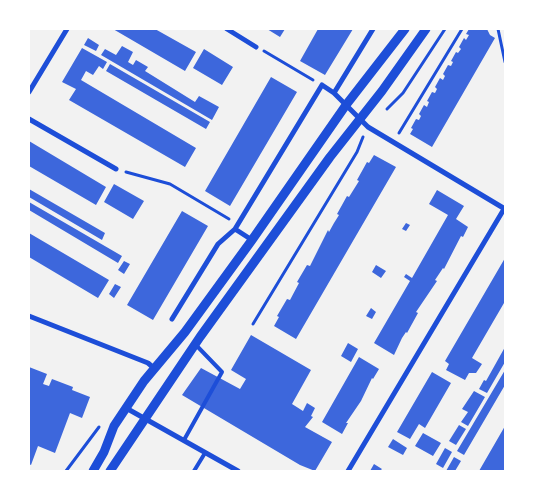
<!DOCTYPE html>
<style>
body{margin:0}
#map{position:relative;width:534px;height:500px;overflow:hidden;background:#f2f2f2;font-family:"Work Sans",sans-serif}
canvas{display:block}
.frame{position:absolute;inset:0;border:30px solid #fff;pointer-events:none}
</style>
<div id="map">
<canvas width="534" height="500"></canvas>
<div class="frame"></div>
</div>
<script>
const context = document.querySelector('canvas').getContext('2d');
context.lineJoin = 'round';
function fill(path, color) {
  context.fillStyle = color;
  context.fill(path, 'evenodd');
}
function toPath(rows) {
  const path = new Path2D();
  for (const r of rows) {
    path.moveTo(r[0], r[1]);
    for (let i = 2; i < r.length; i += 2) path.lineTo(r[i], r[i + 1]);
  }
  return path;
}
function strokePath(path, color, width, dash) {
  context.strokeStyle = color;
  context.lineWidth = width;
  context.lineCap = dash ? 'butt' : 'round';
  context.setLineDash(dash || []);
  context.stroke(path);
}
fill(toPath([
 [113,29,155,29,196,52,185,71],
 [267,29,285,29,280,37],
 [318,29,353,29,325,75,300,61],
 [469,29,487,29,490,35,495,38,432,147,410,134,413,129,411,128,416,119,419,120,421,116,419,114,424,105,427,107,429,102,427,101,432,92,435,93,437,89,435,87,440,78,443,80,445,76,443,74,448,65,451,66,453,62,451,61,456,52,458,53,461,49,459,47,464,38,466,40,469,35,466,34],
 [88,38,99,45,96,51,84,45],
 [122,46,133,52,128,62,133,65,136,60,148,67,145,71,195,102,199,96,219,107,212,120,101,55,105,49,116,55],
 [82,48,107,62,103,69,99,66,93,75,86,71,81,80,196,148,185,167,69,100,76,89,62,82],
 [204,49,233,67,222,85,193,68],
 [110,64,210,122,206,129,106,71],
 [271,77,297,92,230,206,205,191],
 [29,141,106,187,96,205,29,166],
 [374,155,396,167,296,339,274,326,279,317,277,316,287,299,290,300,299,283,297,282,307,265,310,266,328,230,329,232,334,223,339,215,337,214,347,196,349,197,359,181,357,180,367,162,369,163],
 [114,184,144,201,133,219,104,202],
 [29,189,105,233,102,240,29,197],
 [437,190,464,206,456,219,468,227,463,237,461,236,444,269,443,268,435,280,437,281,416,312,418,313,407,333,406,332,402,338,394,355,374,343,410,281,404,277,406,274,412,278,448,215,429,204],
 [29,202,122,256,118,263,29,210],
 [182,211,208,226,153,320,127,305],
 [406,223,410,225,406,231,402,229],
 [29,233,109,280,98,298,29,257],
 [505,258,505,304,504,303,472,358,482,364,476,373,469,373,465,380,446,370,449,364,445,361],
 [124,261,130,264,124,274,118,270],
 [376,265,386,271,381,278,372,272],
 [115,284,121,287,114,298,109,294],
 [371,308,376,312,372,319,366,316],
 [251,335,311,370,292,404,303,411,307,403,315,408,311,416,313,417,305,427,332,442,315,471,300,465,182,395,201,368,240,389,246,379,231,370],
 [348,343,358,349,351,362,341,356],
 [505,347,505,362,487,393,479,389,484,380,486,381],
 [359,357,379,369,373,379,372,378,361,401,346,423,348,423,342,434,322,422],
 [29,367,47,374,43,384,49,386,52,379,73,387,72,390,90,397,82,418,70,413,55,453,38,446,31,465,29,464],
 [505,370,505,385,464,455,457,451],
 [432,372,451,383,425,428,419,424,410,439,397,432],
 [474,391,485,397,468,426,461,422,468,412,462,409],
 [459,425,466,429,456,445,449,441],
 [505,426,505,469,504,471,479,471],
 [423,433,441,443,433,456,415,446],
 [393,439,407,448,403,455,388,447],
 [445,448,452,452,443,468,436,464],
 [454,457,461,461,455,471,446,471],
 [374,464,382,469,380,471,370,471]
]), '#3d67dc');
strokePath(toPath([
 [498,29,505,62],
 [264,51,313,80],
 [387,109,403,93,445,29],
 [399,133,462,29],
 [126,172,170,184,229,219],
 [253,324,357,152,363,137],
 [66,471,99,427]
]), '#1d4ed8', 3);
strokePath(toPath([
 [184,440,222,372,195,344],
 [194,471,205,453]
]), '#1d4ed8', 4);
strokePath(toPath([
 [227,29,256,47],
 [29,92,67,29],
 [334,93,368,127,505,209],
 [29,119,116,169],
 [235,229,252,240],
 [29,316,148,363,155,369],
 [172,319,218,244,235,229,322,85,334,93,373,29],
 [126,408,238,471],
 [348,471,504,209]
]), '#1d4ed8', 5);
strokePath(toPath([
 [93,471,104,452,114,426,144,381,185,332,252,240,346,105,405,29],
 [110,471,200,337,330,157,382,91,426,29]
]), '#1d4ed8', 9);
</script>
